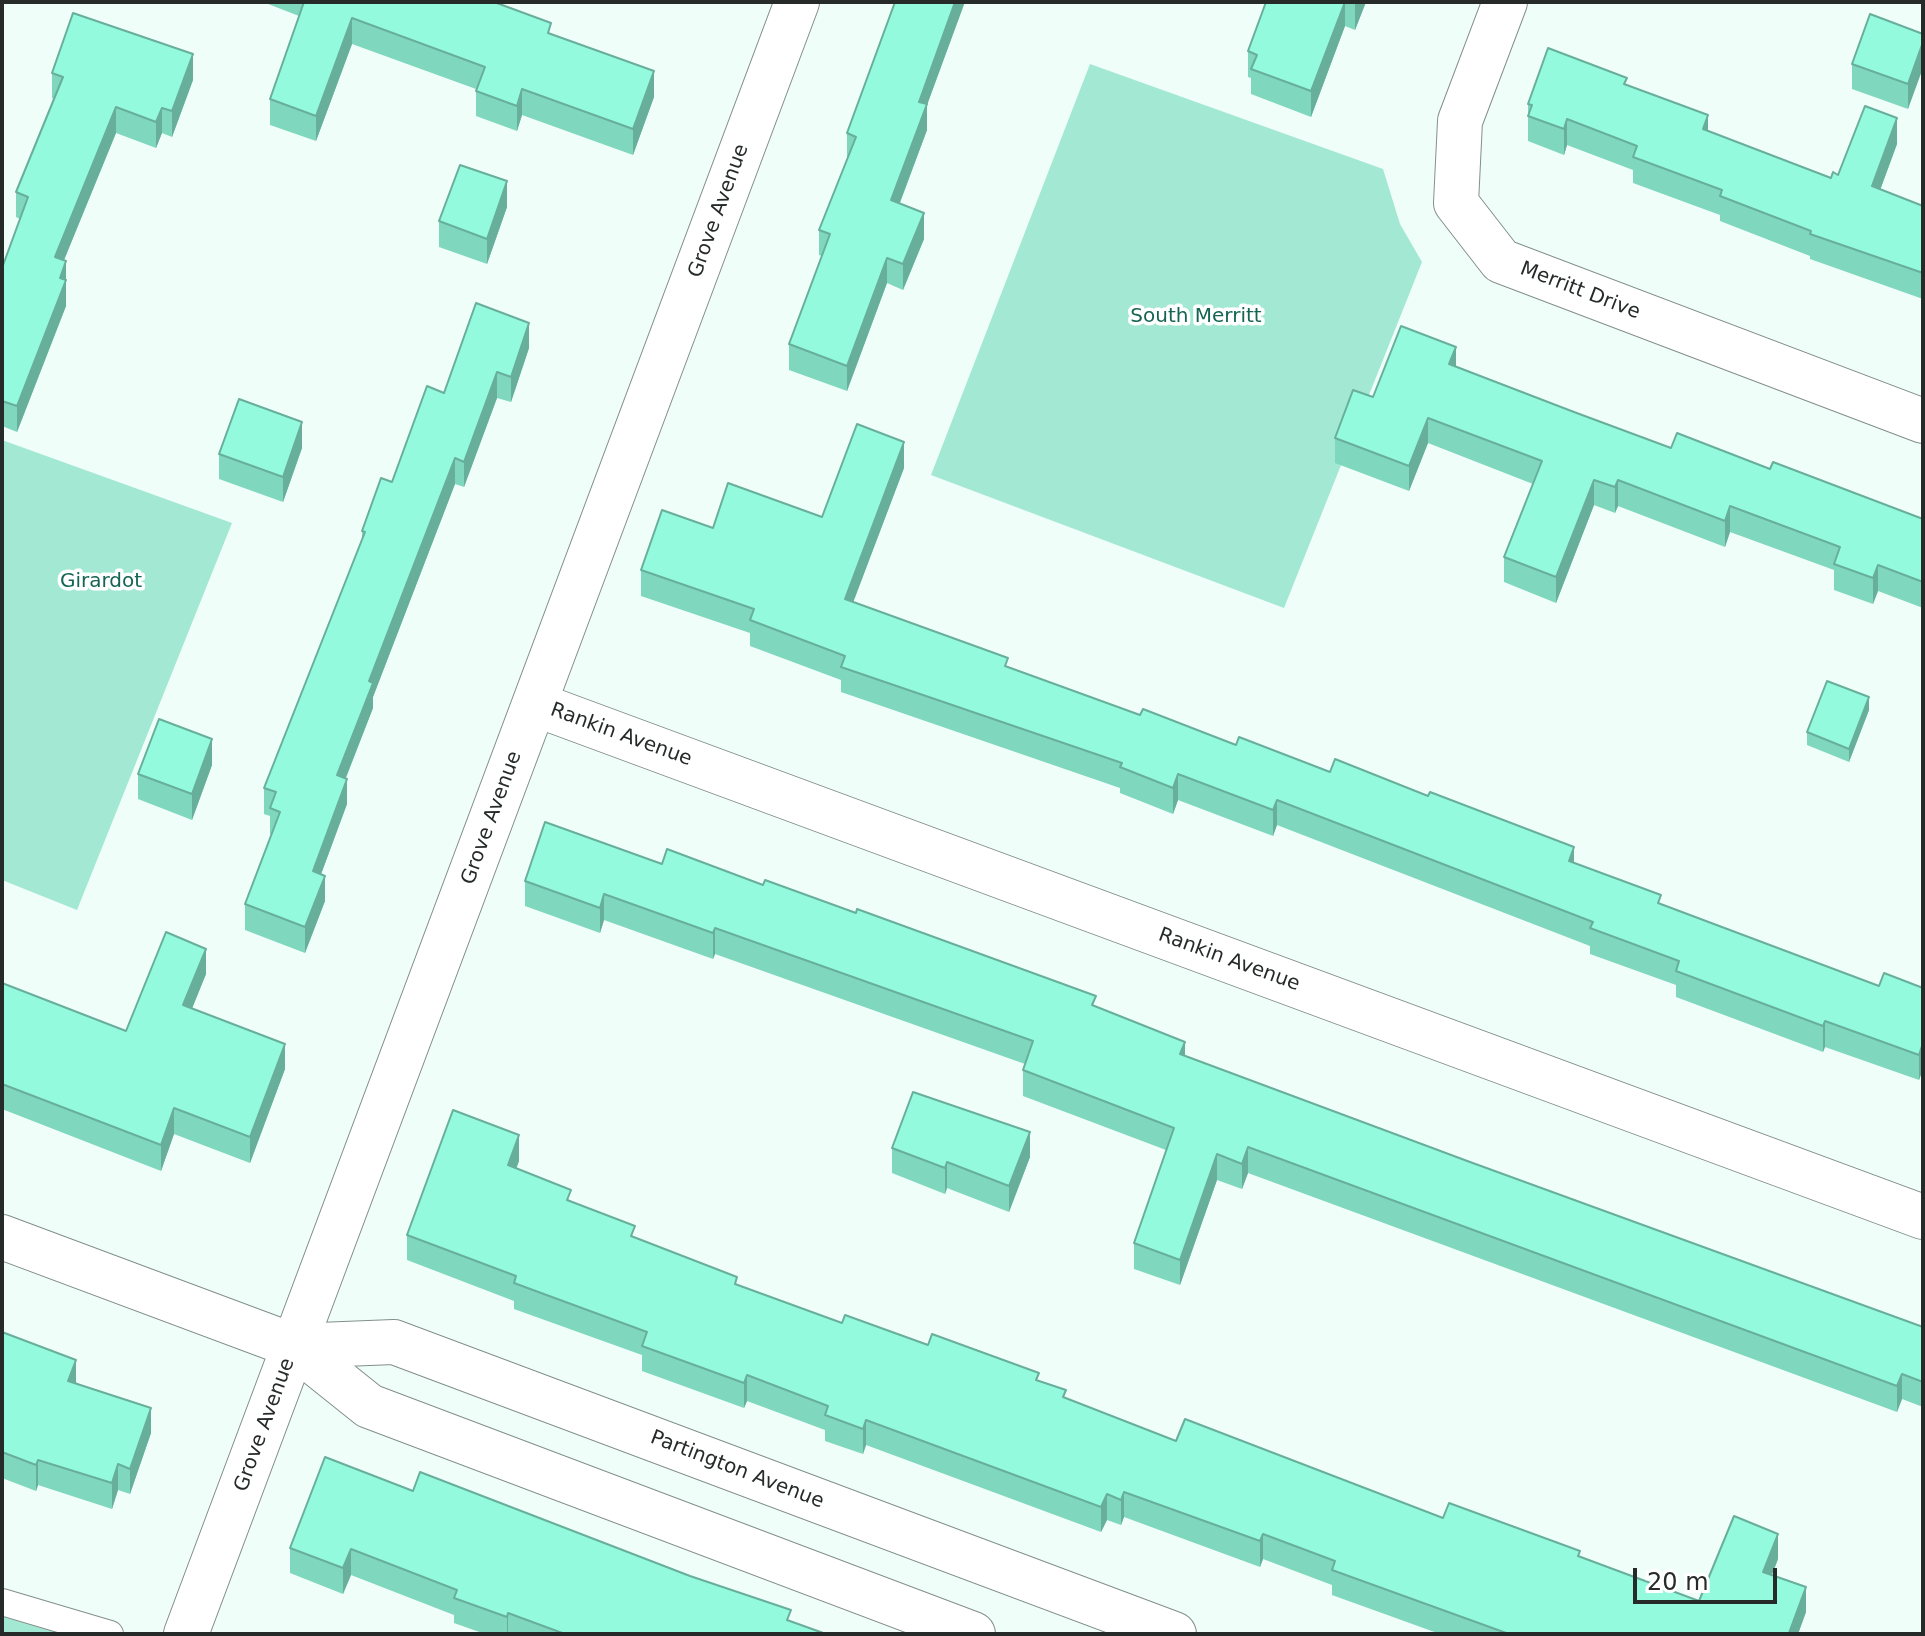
<!DOCTYPE html>
<style>
body{margin:0}
#map{position:relative;width:1925px;height:1636px;overflow:hidden;background:#f0fef9;font-family:"DejaVu Sans",sans-serif}
canvas{display:block}
.frame{position:absolute;inset:0;border:4px solid #262b29;pointer-events:none}
.scale{position:absolute;left:1633px;top:1568px;width:144px;height:36px;box-sizing:border-box;border:4px solid #262b29;border-top:0;padding-left:10px;font-size:24px;line-height:28px;white-space:nowrap;color:#262b29;-webkit-text-stroke:6px #fff;paint-order:stroke}
</style>
<div id="map">
<canvas width="1925" height="1636"></canvas>
<div class="frame"></div>
<div class="scale">20 m</div>
</div>
<script>
const context = document.querySelector('canvas').getContext('2d');
context.lineJoin = 'round';
function fill(path, color) {
  context.fillStyle = color;
  context.fill(path, 'evenodd');
}
function toPath(rows) {
  const path = new Path2D();
  for (const r of rows) {
    path.moveTo(r[0], r[1]);
    for (let i = 2; i < r.length; i += 2) path.lineTo(r[i], r[i + 1]);
  }
  return path;
}
function strokePath(path, color, width, dash) {
  context.strokeStyle = color;
  context.lineWidth = width;
  context.lineCap = dash ? 'butt' : 'round';
  context.setLineDash(dash || []);
  context.stroke(path);
}
function label(font, color, halo, rows, align = 'center') {
  context.font = font + ' "DejaVu Sans",sans-serif';
  context.lineWidth = 7;
  context.setLineDash([]);
  context.textBaseline = 'middle';
  context.strokeStyle = halo;
  context.fillStyle = color;
  for (const [text, x, y, turn = 0] of rows) {
    context.save();
    context.translate(x, y);
    context.rotate((+turn || 0) * Math.PI / 180);
    context.textAlign = isNaN(turn) ? turn : align;
    if (halo) context.strokeText(text, 0, 0);
    context.fillText(text, 0, 0);
    context.restore();
  }
}
fill(toPath([
 [1090,64,1383,169,1400,224,1422,262,1284,608,931,475],
 [2,440,232,523,77,910,2,880],
 [2,1610,67,1634,2,1634]
]), '#a3e8d3');
const lane = toPath([
 [2,1602,110,1634]
]);
const street = toPath([
 [1505,2,1460,121,1456,203,1501,261,1923,421],
 [535,704,1923,1217],
 [2,1237,294,1346,369,1406,973,1634],
 [294,1346,394,1342,1174,1634],
 [186,1634,797,2]
]);
strokePath(lane, '#838f8b', 28);
strokePath(street, '#838f8b', 46);
strokePath(lane, '#fff', 26);
strokePath(street, '#fff', 44);
fill(toPath([
 [263,2,494,2,551,34,654,97,633,155,522,115,517,131,476,116,476,89,352,44,316,141,270,125,270,99,299,16],
 [1266,2,1366,2,1355,30,1345,26,1311,117,1251,94,1251,78,1248,77,1248,51],
 [1923,34,1908,109,1852,89,1852,64],
 [952,36,927,105,927,130,900,203,924,239,903,290,887,283,847,391,789,370,789,344,822,256,819,255,819,230,847,159,847,133],
 [52,73,193,80,172,137,162,133,156,148,116,133,64,260,66,261,66,306,17,432,2,426,2,268,20,219,16,217,16,192,54,99,52,98],
 [1627,85,1708,131,1831,178,1897,144,1880,190,1923,206,1923,299,1810,259,1810,256,1720,221,1720,215,1633,183,1633,170,1567,145,1564,155,1528,141,1528,104],
 [507,207,487,264,439,247,439,221],
 [529,348,511,402,497,398,464,487,455,484,373,697,373,708,346,778,347,804,321,874,325,901,305,953,245,930,245,904,272,835,270,834,270,816,264,814,264,788,362,541,362,531,444,393],
 [1456,366,1574,412,1671,448,1770,469,1923,519,1923,608,1878,591,1873,604,1834,590,1834,570,1730,532,1725,547,1618,506,1615,513,1594,505,1556,603,1504,582,1504,557,1533,484,1428,443,1409,491,1335,463,1335,438,1373,397],
 [302,448,283,502,219,479,219,454],
 [904,468,853,602,1008,667,1140,715,1236,745,1330,772,1574,863,1661,904,1879,986,1923,988,1923,1069,1919,1080,1825,1047,1823,1052,1676,997,1676,985,1590,954,1590,946,1277,825,1273,836,1178,800,1173,814,1120,793,1120,788,841,692,841,680,750,646,750,633,641,596,641,570,713,528,822,517],
 [1869,710,1849,762,1807,745,1807,732],
 [212,765,192,820,138,799,138,774],
 [662,864,1096,1007,1185,1056,1470,1162,1923,1327,1923,1407,1902,1399,1897,1412,1248,1173,1242,1189,1217,1180,1180,1285,1134,1269,1134,1243,1166,1150,1023,1096,1023,1070,1025,1064,715,954,713,959,604,920,600,933,525,906,525,881],
 [206,974,192,1008,285,1069,250,1163,174,1134,161,1171,2,1109,2,983,126,1031],
 [892,1148,1030,1157,1009,1212,947,1188,945,1194,892,1173],
 [519,1161,516,1169,635,1238,737,1285,842,1323,928,1345,1039,1381,1066,1398,1176,1441,1580,1557,1699,1601,1778,1559,1772,1575,1806,1612,1798,1634,1440,1634,1332,1595,1332,1585,1263,1559,1260,1567,1124,1517,1121,1525,1107,1520,1101,1532,866,1445,863,1454,825,1441,825,1430,747,1401,744,1408,642,1371,642,1355,514,1309,514,1301,407,1260,407,1235],
 [2,1332,151,1433,130,1494,118,1490,112,1509,38,1485,36,1491,2,1478],
 [413,1491,791,1622,826,1634,485,1634,454,1623,454,1615,351,1575,343,1594,290,1573,290,1548]
]), '#7fd7be');
fill(toPath([
 [955,2,965,2,927,105,927,130,891,226,891,200,919,102],
 [1345,2,1345,26,1311,117,1311,91],
 [1356,2,1366,2,1355,30,1355,5],
 [352,18,352,44,316,141,316,116],
 [1923,42,1923,68,1908,109,1908,84],
 [193,54,193,80,172,137,172,111],
 [654,71,654,97,633,155,633,129],
 [522,89,522,115,517,131,517,106],
 [116,107,116,133,55,282,55,257],
 [162,108,162,133,156,148,156,122],
 [1708,115,1708,141,1703,129],
 [1897,118,1897,144,1872,212,1872,186],
 [1567,119,1567,145,1564,155,1564,129],
 [507,181,507,207,487,264,487,239],
 [924,213,924,239,903,290,903,264],
 [887,258,887,283,847,391,847,366],
 [66,261,66,306,17,432,17,406],
 [529,323,529,348,511,402,511,377],
 [1456,347,1456,372,1449,364],
 [497,372,497,398,464,487,464,462],
 [1428,418,1428,443,1409,491,1409,466],
 [302,422,302,448,283,502,283,477],
 [904,442,904,468,845,624,845,599],
 [455,458,455,484,373,697,373,708,337,800,337,775,369,681],
 [1594,480,1594,505,1556,603,1556,577],
 [1618,480,1618,506,1615,513,1615,487],
 [1730,506,1730,532,1725,547,1725,521],
 [1878,565,1878,591,1873,604,1873,578],
 [1869,697,1869,710,1849,762,1849,749],
 [212,739,212,765,192,820,192,794],
 [1178,774,1178,800,1173,814,1173,788],
 [347,779,347,804,313,896,313,871],
 [1277,800,1277,825,1273,836,1273,810],
 [1574,847,1574,873,1569,861],
 [325,876,325,901,305,953,305,927],
 [604,894,604,920,600,933,600,908],
 [715,928,715,954,713,959,713,933],
 [206,949,206,974,183,1031,183,1005],
 [1825,1021,1825,1047,1823,1052,1823,1026],
 [1185,1042,1185,1067,1180,1054],
 [1923,1043,1923,1069,1919,1080,1919,1055],
 [285,1044,285,1069,250,1163,250,1137],
 [174,1108,174,1134,161,1171,161,1145],
 [1030,1132,1030,1157,1009,1212,1009,1186],
 [519,1135,519,1161,508,1191,508,1165],
 [1248,1147,1248,1173,1242,1189,1242,1164],
 [1217,1154,1217,1180,1180,1285,1180,1260],
 [947,1162,947,1188,945,1194,945,1168],
 [76,1360,76,1385,68,1381],
 [1902,1374,1902,1399,1897,1412,1897,1386],
 [747,1375,747,1401,744,1408,744,1383],
 [151,1408,151,1433,130,1494,130,1469],
 [866,1420,866,1445,863,1454,863,1429],
 [38,1460,38,1485,36,1491,36,1465],
 [118,1464,118,1490,112,1509,112,1483],
 [1124,1492,1124,1517,1121,1525,1121,1500],
 [1107,1494,1107,1520,1101,1532,1101,1507],
 [1263,1534,1263,1559,1260,1567,1260,1541],
 [1778,1534,1778,1559,1763,1597,1763,1572],
 [351,1549,351,1575,343,1594,343,1568],
 [1806,1587,1806,1612,1798,1634,1789,1634],
 [508,1613,508,1634,507,1634,507,1617]
]), '#68af9b');
const building = toPath([
 [304,2,494,2,551,23,548,33,654,71,633,129,522,89,517,106,476,91,485,67,352,18,316,116,270,99,304,2],
 [895,2,955,2,919,102,927,104,891,200,924,213,903,264,887,258,847,366,789,344,830,234,819,230,856,137,847,133,895,2],
 [1266,2,1345,2,1311,91,1251,69,1257,55,1248,51,1266,2],
 [73,13,193,54,172,111,162,108,156,122,116,107,55,257,66,261,60,278,66,280,17,406,2,401,2,268,28,197,16,192,63,77,52,73,73,13],
 [1870,14,1923,34,1923,42,1908,84,1852,64,1870,14],
 [1548,48,1627,78,1624,84,1708,115,1703,129,1831,178,1833,172,1838,175,1865,106,1897,118,1872,186,1923,206,1923,273,1810,234,1811,231,1720,196,1722,190,1633,157,1637,146,1567,119,1564,129,1528,116,1532,105,1528,104,1548,48],
 [460,165,507,181,487,239,439,221,460,165],
 [476,303,529,323,511,377,497,372,464,462,455,458,369,681,373,683,337,775,347,779,313,871,325,876,305,927,245,904,280,812,270,808,276,792,264,788,365,532,362,531,381,478,392,482,427,386,444,393,476,303],
 [1401,326,1456,347,1449,364,1574,412,1671,448,1677,433,1770,469,1773,462,1923,519,1923,582,1878,565,1873,578,1834,564,1840,547,1730,506,1725,521,1618,480,1615,487,1594,480,1556,577,1504,557,1542,461,1428,418,1409,466,1335,438,1353,390,1373,397,1401,326],
 [239,399,302,422,283,477,219,454,239,399],
 [857,424,904,442,845,599,1008,658,1005,666,1140,715,1143,709,1236,745,1239,737,1330,772,1335,759,1428,796,1430,792,1574,847,1569,861,1661,895,1658,903,1879,986,1884,973,1923,988,1923,1043,1919,1055,1825,1021,1823,1026,1676,971,1679,961,1590,928,1593,922,1277,800,1273,810,1178,774,1173,788,1120,767,1122,763,841,667,845,656,750,620,754,609,641,570,662,510,713,528,728,483,822,517,857,424],
 [1827,681,1869,697,1849,749,1807,732,1827,681],
 [159,719,212,739,192,794,138,774,159,719],
 [545,822,662,864,667,849,763,885,765,880,856,913,857,909,1096,996,1092,1005,1185,1042,1180,1054,1470,1162,1923,1327,1923,1382,1902,1374,1897,1386,1248,1147,1242,1164,1217,1154,1180,1260,1134,1243,1174,1128,1023,1070,1033,1041,715,928,713,933,604,894,600,908,525,881,545,822],
 [166,932,206,949,183,1005,285,1044,250,1137,174,1108,161,1145,2,1084,2,983,126,1031,166,932],
 [913,1092,1030,1132,1009,1186,947,1162,945,1168,892,1148,913,1092],
 [453,1110,519,1135,508,1165,571,1190,567,1200,635,1226,631,1236,737,1277,735,1284,842,1323,845,1315,928,1345,932,1334,1039,1373,1036,1380,1066,1390,1063,1397,1176,1441,1185,1419,1443,1518,1449,1503,1580,1551,1578,1556,1699,1601,1734,1516,1778,1534,1763,1572,1806,1587,1789,1633,1791,1634,1509,1634,1332,1570,1335,1561,1263,1534,1260,1541,1124,1492,1121,1500,1107,1494,1101,1507,866,1420,863,1429,825,1415,828,1406,747,1375,744,1383,642,1346,647,1332,514,1283,516,1276,407,1235,453,1110],
 [2,1332,76,1360,68,1381,151,1408,130,1469,118,1464,112,1483,38,1460,36,1465,2,1452,2,1332],
 [325,1457,413,1491,420,1472,690,1576,791,1610,787,1620,826,1634,664,1634,661,1633,661,1634,601,1634,597,1633,597,1634,565,1634,508,1613,507,1617,454,1598,457,1590,351,1549,343,1568,290,1548,325,1457]
]);
fill(building, '#94fadd');
strokePath(building, '#68af9b', 2);
label('20px', '#262b29', '#fff', [
 ["Grove Avenue",719,211,-70],
 ["Merritt Drive",1580,291,21],
 ["Rankin Avenue",621,735,20],
 ["Grove Avenue",492,818,-70],
 ["Rankin Avenue",1229,960,20],
 ["Grove Avenue",265,1425,-70],
 ["Partington Avenue",737,1470,21]
]);
label('20px', '#146553', '#fff', [
 ["South Merritt",1196,317],
 ["Girardot",101,582]
]);
</script>
